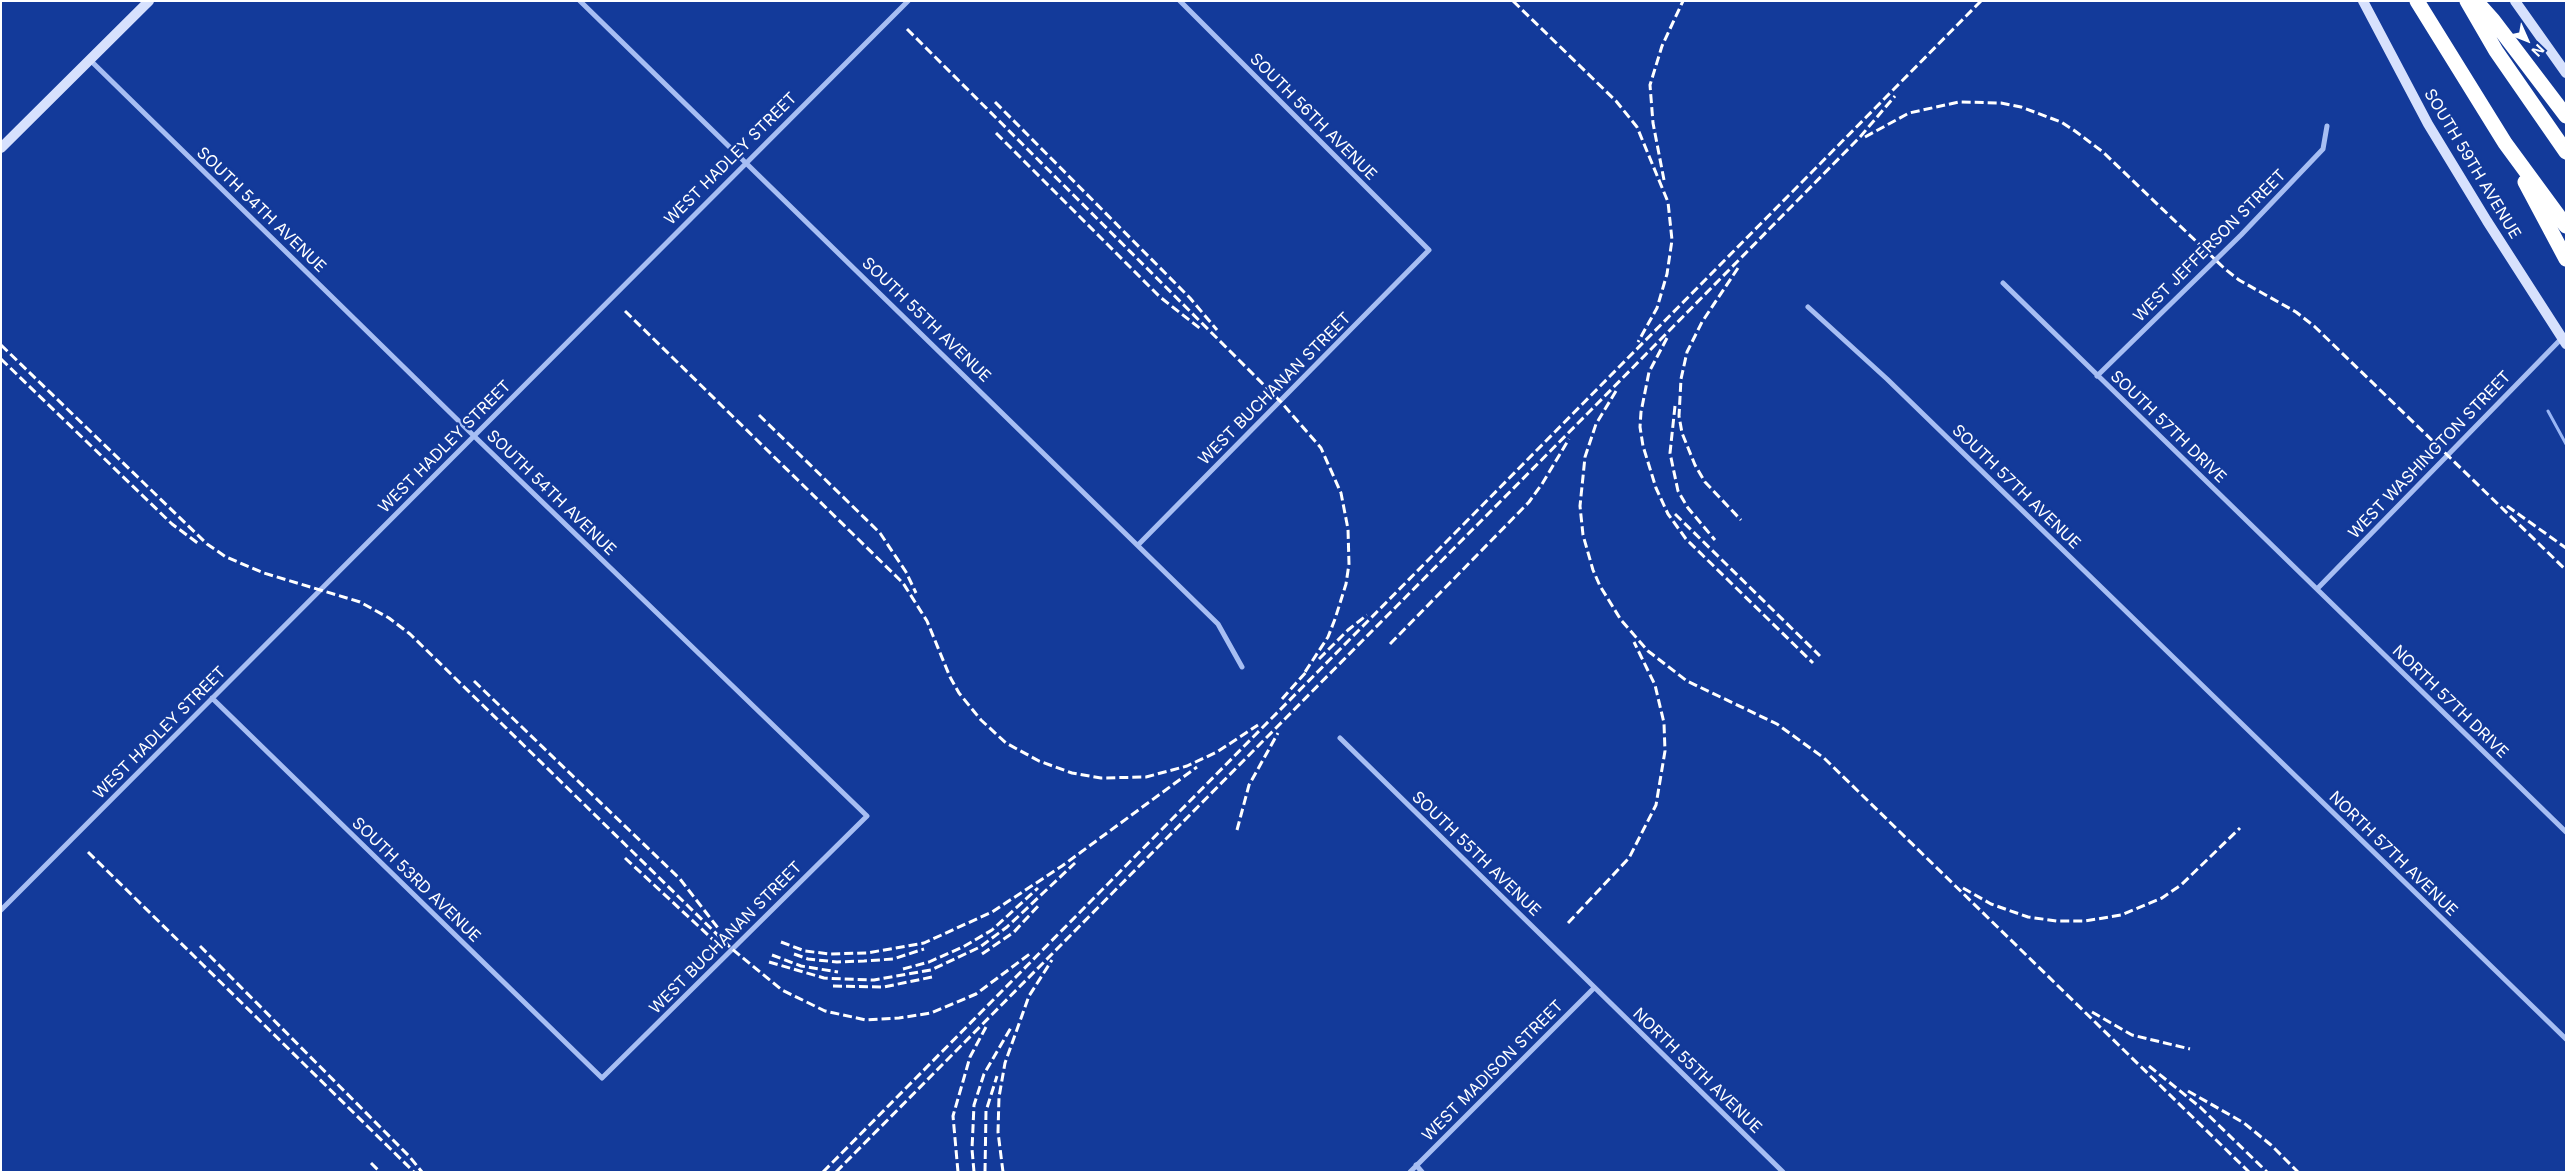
<!DOCTYPE html>
<style>
body{margin:0}
#map{position:relative;width:2567px;height:1173px;overflow:hidden;background:#133a9a;font-family:Inter,sans-serif}
canvas{display:block}
.frame{position:absolute;inset:0;border:2px solid #fff;pointer-events:none}
.north{position:absolute;left:2502px;top:15px;width:50px;height:50px;-webkit-text-stroke:4px #133a9a;paint-order:stroke;rotate:134deg;font-size:14px;font-weight:700;line-height:20px;text-align:center;color:#fff}
.north::after{content:'';display:block;margin:auto;width:18px;height:22px;background:#fff;clip-path:polygon(50% 0,100% 100%,50% 72%,0 100%)}
</style>
<div id="map">
<canvas width="2567" height="1173"></canvas>
<div class="frame"></div>
<div class="north">N</div>
</div>
<script>
const context = document.querySelector('canvas').getContext('2d');
context.lineJoin = 'round';
function toPath(rows) {
  const path = new Path2D();
  for (const r of rows) {
    path.moveTo(r[0], r[1]);
    for (let i = 2; i < r.length; i += 2) path.lineTo(r[i], r[i + 1]);
  }
  return path;
}
function strokePath(path, color, width, dash) {
  context.strokeStyle = color;
  context.lineWidth = width;
  context.lineCap = dash ? 'butt' : 'round';
  context.setLineDash(dash || []);
  context.stroke(path);
}
function label(font, color, halo, rows, align = 'center') {
  context.font = font + ' Inter,sans-serif';
  context.lineWidth = 5;
  context.setLineDash([]);
  context.textBaseline = 'middle';
  context.strokeStyle = halo;
  context.fillStyle = color;
  for (const [text, x, y, turn = 0] of rows) {
    context.save();
    context.translate(x, y);
    context.rotate((+turn || 0) * Math.PI / 180);
    context.textAlign = isNaN(turn) ? turn : align;
    if (halo) context.strokeText(text, 0, 0);
    context.fillText(text, 0, 0);
    context.restore();
  }
}
strokePath(toPath([
 [2548,411,2566,444]
]), '#99b6f6', 3);
strokePath(toPath([
 [580,1,1218,624,1242,667],
 [90,60,474,436,867,816,602,1078,212,698],
 [2003,283,2566,832],
 [1808,307,1887,379,2566,1039],
 [2097,376,2241,235,2323,149,2327,126],
 [1138,545,1429,250,1180,1],
 [2317,589,2562,338],
 [1340,738,1783,1172],
 [1,910,908,1],
 [1416,1165,1422,1172],
 [1410,1172,1594,988]
]), '#a7bef3', 5);
strokePath(toPath([
 [2363,1,2428,124,2487,221,2566,344],
 [2515,1,2566,73],
 [1,148,149,1]
]), '#d7e1fd', 10);
strokePath(toPath([
 [2417,1,2505,143,2566,226],
 [2467,1,2496,51,2566,152],
 [2476,1,2493,20,2566,116],
 [2525,182,2566,259]
]), '#fff', 15);
strokePath(toPath([
 [1513,1,1616,101,1637,127,1668,202,1672,240,1667,274,1657,308,1638,342],
 [907,29,1281,402,1321,448,1341,493,1348,529,1349,564,1346,584,1335,619,1328,637,1303,675],
 [995,102,1190,298,1217,330],
 [996,133,1160,297,1202,330],
 [1865,137,1909,113,1959,102,2001,103,2021,107,2061,122,2075,131,2103,152,2225,269,2239,280,2296,312,2314,326,2566,570],
 [1664,180,1653,123,1650,85,1662,46,1683,1],
 [1738,268,1702,322,1687,352,1681,379,1679,416,1682,433,1695,465,1705,482,1741,520],
 [625,311,903,583,927,621,950,677,959,693,981,720,1006,743,1039,761,1072,773,1101,778,1146,777,1187,766,1217,752,1258,725],
 [1667,338,1649,372,1641,412,1640,427,1643,446,1656,488,1668,514,1686,539,1813,663],
 [1,345,207,544,226,557,264,573,360,602,389,618,410,634,732,949,782,990,825,1011,866,1020,899,1018,931,1013,976,994,1031,953],
 [1,359,172,524,199,544],
 [1616,391,1596,424,1585,457,1580,506,1583,535,1593,570,1600,586,1621,620,1648,651,1687,681,1777,724,1824,758,2249,1172],
 [1675,406,1670,453,1678,491,1688,508,1715,540],
 [759,415,880,533,906,572,916,593],
 [2507,506,2566,548],
 [1675,514,1820,656],
 [1390,644,1529,502,1542,484,1569,439],
 [1319,659,1348,630,1367,615],
 [474,681,680,879,718,928],
 [1282,699,1307,671],
 [1237,830,1249,785,1278,733],
 [88,852,414,1172],
 [625,858,721,947],
 [1963,888,1991,904,2028,917,2057,921,2085,921,2121,915,2162,898,2181,885,2240,828],
 [1568,923,1629,858,1656,805,1665,751,1664,723,1655,685,1634,642],
 [781,942,805,951,830,954,867,953,924,943,992,912,1062,866,1197,767],
 [200,946,409,1156,422,1172],
 [794,954,808,959,837,962,864,961,893,959,924,949],
 [982,954,1014,932,1040,904],
 [772,955,801,966,838,972],
 [769,962,824,978,844,979,874,980,931,970,980,947,1007,927,1075,863],
 [903,969,929,962,963,947,992,930,1038,888],
 [833,986,884,987,932,977],
 [2092,1012,2132,1035,2190,1049],
 [2149,1066,2200,1107,2267,1172],
 [2188,1091,2244,1123,2271,1145,2298,1172],
 [371,1163,380,1172],
 [823,1172,1981,1],
 [836,1172,1592,409,1860,137,1895,96],
 [958,1172,953,1116,970,1057,986,1027],
 [974,1172,972,1149,974,1105,984,1074,1012,1026],
 [985,1172,986,1111,997,1076],
 [1003,1172,998,1132,999,1097,1005,1063,1029,996,1052,960]
]), '#fff', 3, [9, 4]);
label('16px', '#fff', '#133a9a', [
 ["SOUTH 56TH AVENUE",1313,117,45],
 ["WEST HADLEY STREET",731,159,-45],
 ["SOUTH 59TH AVENUE",2472,164,59],
 ["SOUTH 54TH AVENUE",261,210,44],
 ["WEST JEFFERSON STREET",2210,246,-45],
 ["SOUTH 55TH AVENUE",926,320,44],
 ["WEST BUCHANAN STREET",1275,389,-45],
 ["SOUTH 57TH DRIVE",2168,427,44],
 ["WEST HADLEY STREET",445,447,-45],
 ["WEST WASHINGTON STREET",2430,455,-46],
 ["SOUTH 57TH AVENUE",2016,487,44],
 ["SOUTH 54TH AVENUE",551,493,44],
 ["NORTH 57TH DRIVE",2450,702,44],
 ["WEST HADLEY STREET",160,733,-45],
 ["SOUTH 55TH AVENUE",1476,854,44],
 ["NORTH 57TH AVENUE",2393,854,44],
 ["SOUTH 53RD AVENUE",416,880,44],
 ["WEST BUCHANAN STREET",726,938,-45],
 ["WEST MADISON STREET",1493,1071,-45],
 ["NORTH 55TH AVENUE",1697,1071,44]
]);
</script>
